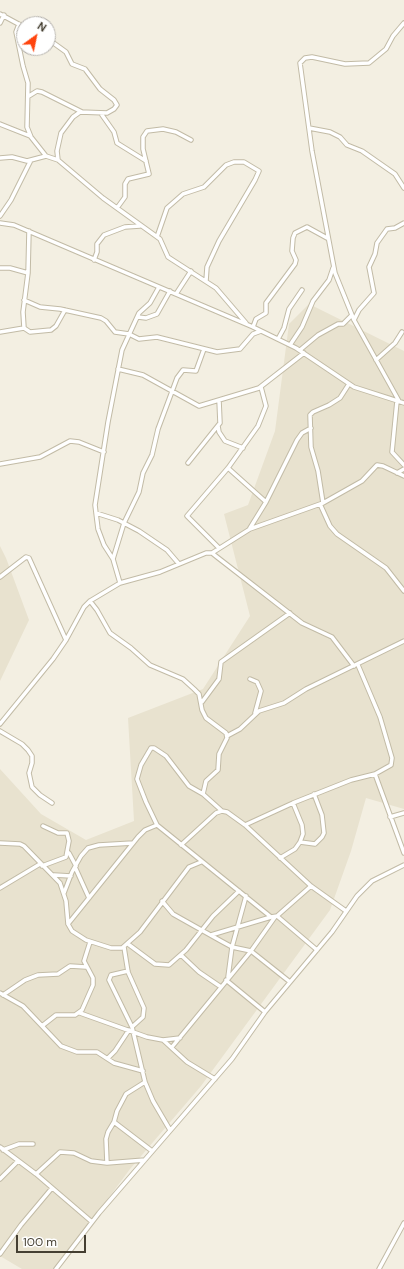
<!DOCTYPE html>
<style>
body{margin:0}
#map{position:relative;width:404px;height:1269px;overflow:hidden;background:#f3efe2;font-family:"DM Sans",sans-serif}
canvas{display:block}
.north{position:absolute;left:16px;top:16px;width:40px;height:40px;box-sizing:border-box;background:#fff;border:1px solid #b5b2ad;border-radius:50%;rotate:33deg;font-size:11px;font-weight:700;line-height:16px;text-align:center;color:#453f32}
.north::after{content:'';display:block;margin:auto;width:14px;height:18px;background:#ff440d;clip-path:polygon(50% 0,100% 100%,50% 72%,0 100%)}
.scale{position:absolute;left:16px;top:1235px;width:70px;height:18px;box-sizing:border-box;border:2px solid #453f32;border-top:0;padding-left:5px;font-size:12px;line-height:14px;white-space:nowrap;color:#453f32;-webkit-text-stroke:3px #fff;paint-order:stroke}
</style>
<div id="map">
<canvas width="404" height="1269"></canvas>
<div class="north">N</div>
<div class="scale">100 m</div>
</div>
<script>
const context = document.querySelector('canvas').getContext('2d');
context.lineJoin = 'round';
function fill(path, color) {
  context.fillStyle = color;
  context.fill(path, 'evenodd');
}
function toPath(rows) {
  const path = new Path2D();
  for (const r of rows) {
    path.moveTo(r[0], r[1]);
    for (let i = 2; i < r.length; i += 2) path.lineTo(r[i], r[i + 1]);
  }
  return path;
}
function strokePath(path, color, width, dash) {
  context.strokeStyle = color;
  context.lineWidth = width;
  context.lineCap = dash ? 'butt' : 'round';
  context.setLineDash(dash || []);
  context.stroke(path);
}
fill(toPath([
 [309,304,404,351,404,809,366,798,351,851,330,910,201,1086,130,1169,56,1269,22,1269,0,1256,0,769,41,814,86,840,134,821,128,718,203,689,250,616,224,514,248,505,275,431,289,324],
 [0,546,6,558,29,620,0,681]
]), '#e8e2cf');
const street = toPath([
 [0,14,24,27],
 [0,23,4,15],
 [19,24,16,32,23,66,28,83,27,127,31,137,46,156],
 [48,39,66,52,72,64,85,69,100,89,114,100,117,105,114,109,107,113,80,112,73,117,61,133,57,151,58,160],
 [29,96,37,91,42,92,82,112],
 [102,115,114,132,117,143,146,161],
 [0,124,30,136],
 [309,128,330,132,340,137,347,145,362,151,395,174,404,188],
 [0,158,12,157,27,161,46,156,58,160,103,198,160,239,168,257,216,288,246,323],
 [117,208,125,197,125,184,128,179,149,174,143,149,143,137,147,131,163,129,176,132,191,140],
 [0,216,11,200,31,160],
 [0,223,14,225,253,327,296,348,354,387,404,403],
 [29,231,28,273,23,312,24,328,30,332,51,330,56,326,65,310],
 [157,237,167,208,183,194,204,187,226,165,234,162,244,162,259,171,255,180,219,241,207,267,206,281],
 [94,260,97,252,97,244,104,235,125,227,140,226],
 [0,268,10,268,28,273],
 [176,294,191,271],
 [24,300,40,307,60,309,101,318,106,321,115,332,129,334,139,339,157,337,217,352,240,349,253,334,261,331],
 [138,317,146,318,157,314,170,291],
 [354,320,359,310,374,293,369,267,375,254,377,243,387,229,395,228,404,223],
 [253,327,256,319,266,313,266,303,295,264,296,260,292,251,293,238,295,233,307,227,327,238],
 [0,332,24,328],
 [278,339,284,328,289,309,302,290],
 [290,345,302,327,313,301,329,280,333,268],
 [300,350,318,335,338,324,343,324,352,315],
 [376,360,395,343,402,332],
 [118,369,143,375,199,406,259,388,304,353],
 [397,401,392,452,404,465],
 [399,401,354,320,335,273,312,151,300,63,305,58,312,57,345,64,369,63,386,49,393,36,404,23],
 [218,426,219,432,225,441,243,448],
 [188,463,220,423,219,400],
 [0,464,40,457,70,441,79,442,104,452],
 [228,468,266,502],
 [397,473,404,469],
 [323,503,318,471,311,447,310,415,313,412,329,405,340,398,349,384],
 [320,504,330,526,337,534,386,568,404,591],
 [96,513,118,520,139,531,167,550,179,564],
 [250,528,266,502,297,440,302,433,311,428],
 [219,548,187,516,228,468,258,426,266,406,261,387],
 [212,553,250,529,323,503,362,481,377,465,383,466,404,476],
 [113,559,124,523,139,492,143,473,152,455,158,429,177,378,183,370,196,371,204,349],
 [0,577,26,557,29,558,66,640],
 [120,583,113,559,104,545,98,529,95,505,108,422,122,350,139,313,150,303,159,287],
 [90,601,97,610,110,633,131,648,150,665,183,679,194,689,199,694,202,710,206,718,226,733,227,738,219,754,218,770,206,781,203,794],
 [250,679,257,682,261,691,255,713],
 [202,702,219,679,221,662,290,613],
 [0,724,53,659,66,640,84,607,90,601,120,583,160,572,206,553,212,553,217,557,302,623,332,637,354,666],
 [0,731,22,744,28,750,32,756,32,763,29,773,32,787,40,795,52,803],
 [227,736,240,729,259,711,284,703,306,689,404,641],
 [375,774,404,853],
 [390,817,404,813],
 [157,825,146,802,137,779,141,765,151,748,154,748,166,756,189,786,203,794,222,811],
 [245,825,293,803,351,780,375,774,391,765,392,758,380,717,358,665],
 [300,842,315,844,322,837,324,833,322,815,314,794],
 [0,843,20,844,24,846,60,883,66,901,68,924,72,931,86,940,111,948,122,948,140,932,189,867,201,862],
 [181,845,216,813,222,811,227,812,245,825,311,886,346,911],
 [69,853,76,866],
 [280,858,295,849,300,842,303,834,302,825,293,803],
 [42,866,66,857,69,841,67,833,58,833,43,826],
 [75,867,89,898],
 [54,875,71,876],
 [0,888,40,864],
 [64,893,72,872,81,856,88,848,99,845,133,843],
 [162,901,173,914,221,941,232,947,251,951,290,982],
 [277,916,317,950],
 [68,924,138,837,145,830,157,825,271,917,277,916,311,886],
 [211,935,271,917],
 [128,944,155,964,169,965,186,950,213,916,239,891],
 [124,947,128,972,144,1008,143,1017,132,1027],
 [181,955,199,972,221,987],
 [128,971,111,975,109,980,132,1027,145,1082,153,1101,170,1130],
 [228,977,232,947,246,896],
 [226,980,265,1012],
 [0,993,23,1006,61,1046,77,1052,97,1052,114,1063,143,1071],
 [3,995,25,980,38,975,58,974,70,966,86,967],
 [80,1013,147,1037,163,1040,187,1062,215,1079],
 [42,1026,56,1015,75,1015,82,1010,93,985,93,978,84,961,90,942],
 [163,1040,180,1038],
 [172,1047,251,951,275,917],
 [108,1058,115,1051,129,1030],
 [145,1082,126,1094,117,1111,114,1122,152,1151],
 [0,1147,36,1174,92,1222],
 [3,1150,19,1144,33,1144],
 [107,1163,106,1139,108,1132,114,1122],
 [36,1174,60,1152,74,1153,91,1161,107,1163,145,1160],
 [0,1179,18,1161],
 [0,1254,21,1225,52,1188],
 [56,1269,99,1213,232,1059,265,1012,332,932,357,896,372,881,404,865],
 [379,1269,404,1223]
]);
strokePath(street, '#c2bba6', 5.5);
strokePath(street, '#fff', 3.5);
</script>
